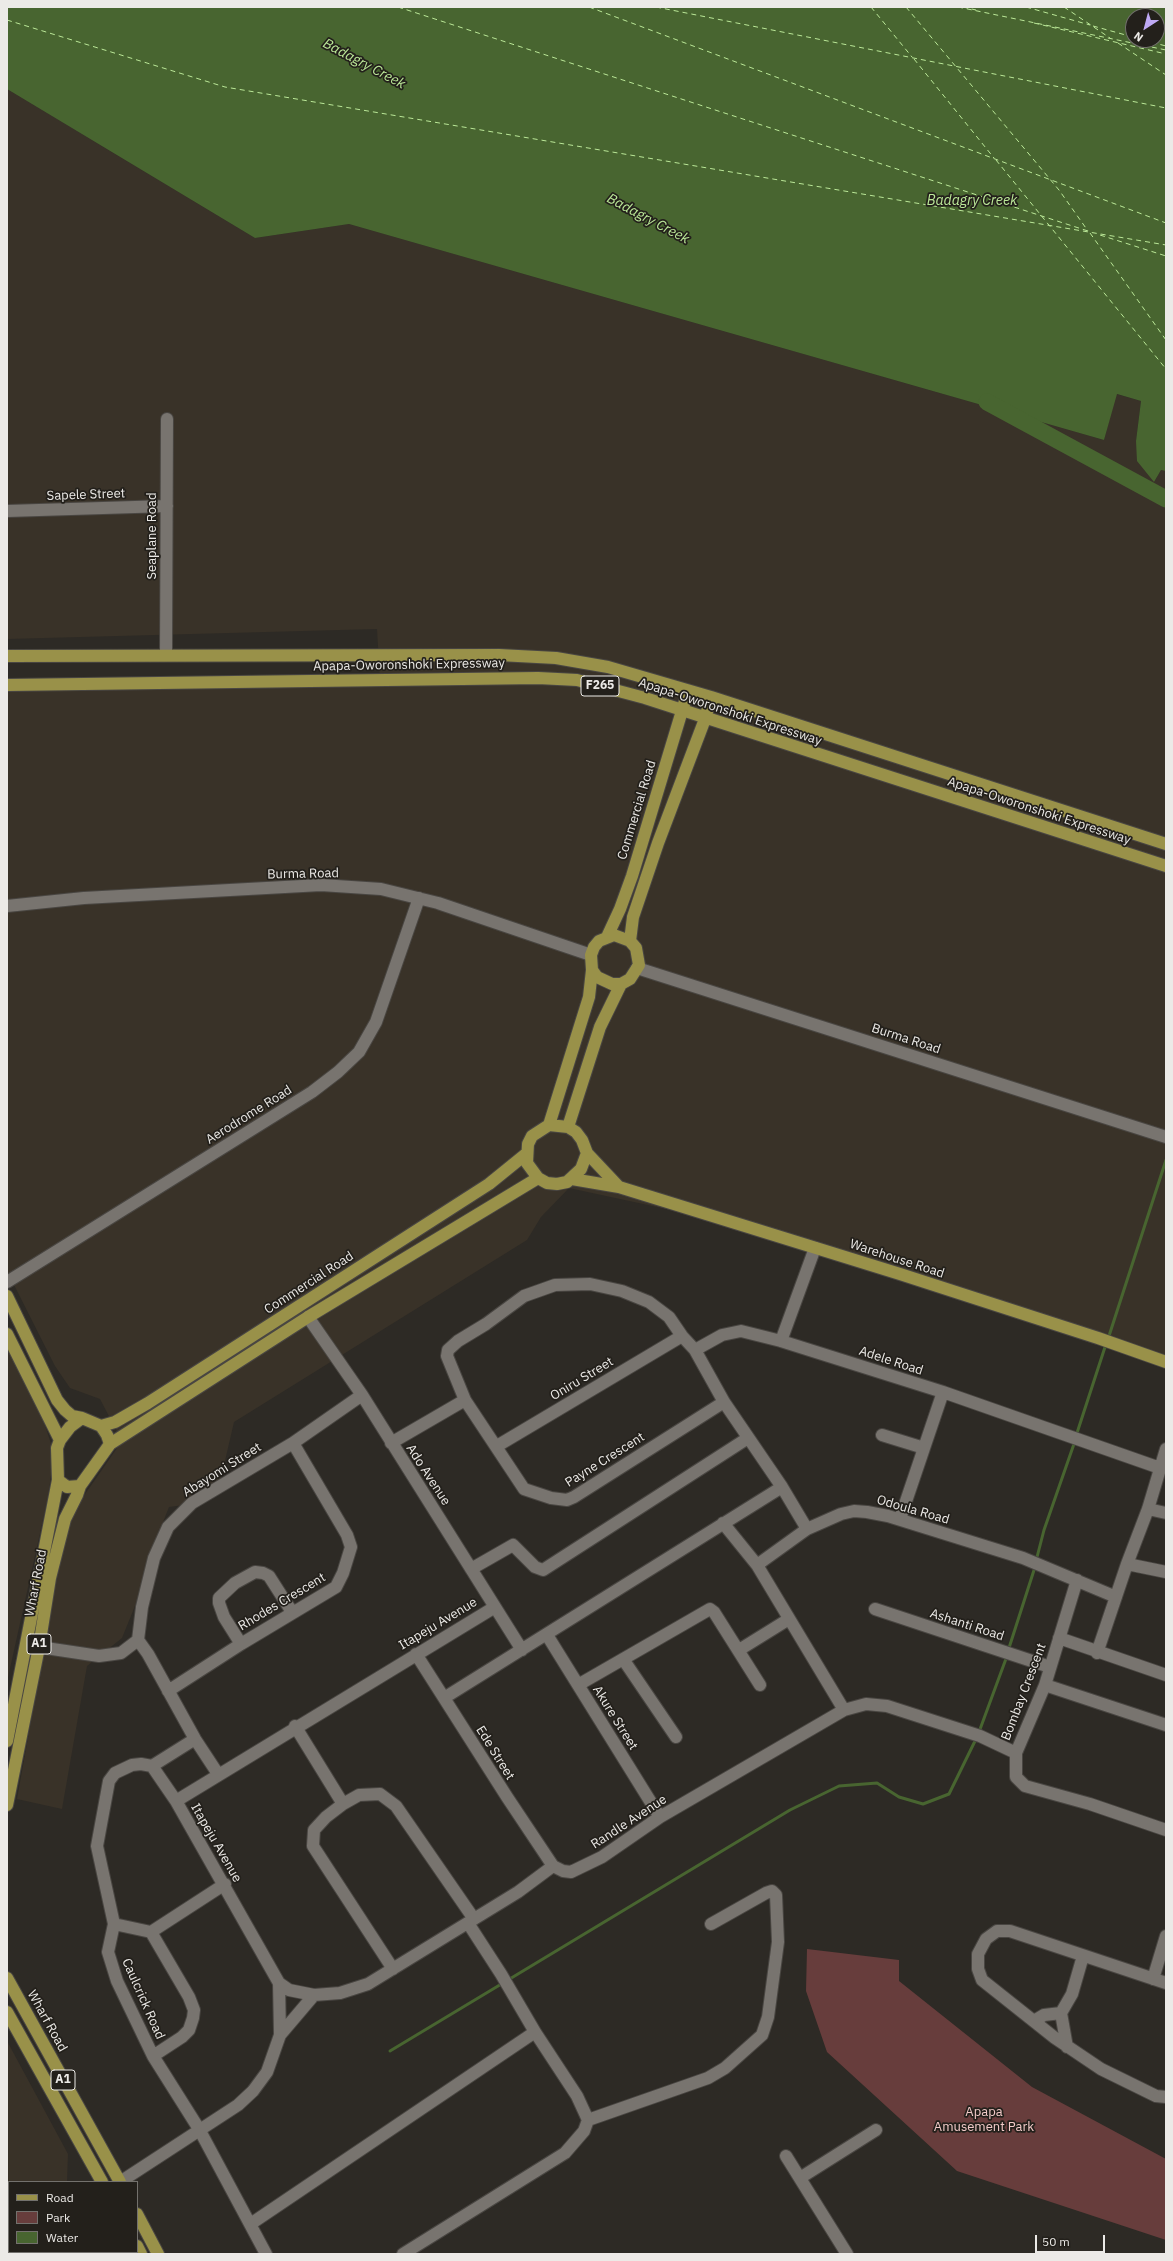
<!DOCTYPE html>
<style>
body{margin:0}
#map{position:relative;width:1173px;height:2261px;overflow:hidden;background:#2d2a25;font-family:"IBM Plex Sans",sans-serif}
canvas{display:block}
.frame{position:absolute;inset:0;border:8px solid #eceae7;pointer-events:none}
.legend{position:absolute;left:8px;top:2181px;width:130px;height:72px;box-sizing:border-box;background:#23201b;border:1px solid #73716d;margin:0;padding:5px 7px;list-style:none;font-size:12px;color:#eceae7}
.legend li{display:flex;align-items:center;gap:8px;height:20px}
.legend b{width:20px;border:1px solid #73716d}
.north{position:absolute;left:1125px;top:8px;width:40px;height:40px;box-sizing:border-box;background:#23201b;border:1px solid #73716d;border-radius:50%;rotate:216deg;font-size:11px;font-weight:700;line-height:16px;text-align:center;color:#eceae7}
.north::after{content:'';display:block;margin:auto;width:14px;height:18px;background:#bea9f4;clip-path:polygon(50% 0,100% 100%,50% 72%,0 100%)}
.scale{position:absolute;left:1035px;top:2235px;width:70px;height:18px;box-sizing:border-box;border:2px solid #eceae7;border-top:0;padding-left:5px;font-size:12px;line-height:14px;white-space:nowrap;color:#eceae7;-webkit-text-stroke:3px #23201b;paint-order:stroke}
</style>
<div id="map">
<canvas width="1173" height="2261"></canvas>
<div class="frame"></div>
<ul class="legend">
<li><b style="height:5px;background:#999149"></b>Road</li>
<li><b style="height:11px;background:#673d3c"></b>Park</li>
<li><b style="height:11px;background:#486530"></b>Water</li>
</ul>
<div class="north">N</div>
<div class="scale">50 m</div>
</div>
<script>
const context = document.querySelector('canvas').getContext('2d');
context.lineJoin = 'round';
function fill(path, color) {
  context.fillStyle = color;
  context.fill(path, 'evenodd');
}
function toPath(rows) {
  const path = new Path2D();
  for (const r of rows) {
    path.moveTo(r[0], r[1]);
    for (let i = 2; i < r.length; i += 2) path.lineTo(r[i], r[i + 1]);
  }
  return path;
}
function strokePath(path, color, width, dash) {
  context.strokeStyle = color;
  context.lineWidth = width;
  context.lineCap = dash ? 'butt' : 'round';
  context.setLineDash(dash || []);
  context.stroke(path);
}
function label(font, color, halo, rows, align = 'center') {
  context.font = font + ' "IBM Plex Sans",sans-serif';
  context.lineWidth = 3.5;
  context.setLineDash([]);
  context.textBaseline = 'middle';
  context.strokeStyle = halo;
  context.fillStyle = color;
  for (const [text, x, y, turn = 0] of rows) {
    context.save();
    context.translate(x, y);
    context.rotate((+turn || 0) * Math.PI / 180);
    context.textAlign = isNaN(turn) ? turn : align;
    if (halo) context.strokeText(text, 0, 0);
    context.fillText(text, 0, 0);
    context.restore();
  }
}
fill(toPath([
 [7,89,255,238,349,224,1104,440,1116,394,1141,401,1136,441,1154,482,1161,470,1166,471,1166,1367,910,1283,685,1213,569,1188,541,1217,527,1240,234,1422,218,1491,191,1504,169,1507,154,1545,139,1596,122,1638,87,1666,62,1809,17,1799,67,1520,122,1441,100,1399,70,1388,55,1366,7,1271,7,685,380,680,377,629,7,639],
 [7,1348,42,1416,54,1453,48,1497,7,1682],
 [7,2041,68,2154,67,2182,9,2182,9,2252,122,2252,123,2254,7,2254]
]), '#393228');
fill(toPath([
 [807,1949,899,1960,899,1981,1032,2087,1166,2159,1166,2240,957,2171,827,2052,806,1991]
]), '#673d3c');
fill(toPath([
 [7,7,1166,7,1166,471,1161,470,1154,482,1137,461,1136,441,1141,401,1117,394,1104,440,349,224,255,238,7,89],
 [1133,16,1157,16,1157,40,1133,40]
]), '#486530');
strokePath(toPath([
 [1108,1339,1166,1160],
 [1076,1436,1106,1344],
 [1036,1561,1044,1530,1075,1441],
 [1008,1651,1035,1567],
 [979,1732,1007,1656],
 [508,1980,790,1810,839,1786,877,1783,899,1797,923,1804,949,1794,977,1737],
 [390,2051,503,1983]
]), '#486530', 3);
strokePath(toPath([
 [987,402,1166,499]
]), '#486530', 17);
strokePath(toPath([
 [398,7,1091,232],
 [589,7,1166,223],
 [656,7,1166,108],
 [871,7,912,57],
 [906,7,1059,190,1088,231],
 [958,7,1166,50],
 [963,7,976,10],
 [1026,7,1090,25],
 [1064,7,1110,38],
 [7,20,225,87,1166,245],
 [1034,23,1166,54],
 [1093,26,1133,37],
 [1143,40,1166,46],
 [1118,43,1166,75],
 [914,59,994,158],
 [996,160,1166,369],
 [1090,233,1166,340],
 [1100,235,1166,256]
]), '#bbe898', 1, [5, 4]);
const minor = toPath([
 [7,511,167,506],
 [166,654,167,419],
 [7,906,84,898,321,885,381,889,438,903,591,955],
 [637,968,1166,1137],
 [7,1282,312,1092,338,1072,359,1052,376,1022,419,898],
 [308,1317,362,1395,522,1650],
 [781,1341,815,1248],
 [695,1350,722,1335,741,1331,781,1341,943,1392,1160,1468],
 [724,1402,574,1497,567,1500,551,1498,524,1489,465,1400,447,1356,448,1350,458,1341,486,1324,524,1296,555,1285,590,1284,622,1291,649,1302,669,1317,682,1336,695,1350,724,1402,782,1487,807,1529],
 [882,1435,924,1448],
 [391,1443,465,1400],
 [497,1446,682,1336],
 [1148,1509,1166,1513],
 [900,1519,943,1392],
 [723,1523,757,1565,844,1710],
 [1127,1564,1166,1572],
 [757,1565,807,1529,841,1514,854,1511,867,1512,888,1516,1023,1558,1116,1597],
 [471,1569,513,1545,535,1567,543,1570,748,1438],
 [1077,1580,1045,1685,1016,1753,1016,1777,1025,1786,1090,1804,1166,1830],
 [875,1609,1050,1667],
 [547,1635,660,1817],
 [1059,1638,1166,1675],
 [241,1644,224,1617,219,1603,219,1598,235,1583,255,1572,263,1573,269,1576,292,1612],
 [39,1647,99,1656,121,1653,138,1640],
 [739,1650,789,1619],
 [1097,1653,1127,1564,1148,1509,1166,1449],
 [416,1654,507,1797,553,1866,563,1871,571,1872,602,1857,660,1817,844,1710,866,1704,887,1706,980,1736,1016,1753],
 [623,1659,676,1737],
 [578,1685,710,1609,714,1612,760,1685],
 [1045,1685,1166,1725],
 [168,1691,241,1644,336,1587,343,1573,351,1547,347,1535,293,1443],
 [444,1698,782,1487],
 [295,1726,343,1804],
 [195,1739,152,1766,141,1764,132,1765,115,1773,109,1781,97,1846,114,1924,108,1952,117,1981,153,2056,199,2129,266,2254],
 [218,1774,195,1739,148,1654,138,1640,142,1607,154,1558,168,1527,192,1503,293,1443,362,1395],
 [176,1801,495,1607],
 [114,1924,151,1932,225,1884],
 [151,1932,189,1997,194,2010,193,2018,189,2030,182,2037,153,2056],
 [393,1969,313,1846,314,1830,326,1817,343,1804,359,1795,380,1794,396,1806,474,1919],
 [1153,1979,1166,1936],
 [279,1983,289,1990,314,1995,340,1993,368,1984,518,1892,553,1866],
 [1166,1983,1010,1931,997,1931,986,1939,978,1954,978,1969,982,1980,1055,2038,1101,2069,1156,2096,1166,2097],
 [1034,2021,1044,2015,1061,2013],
 [280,2035,314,1995],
 [1067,2047,1061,2013,1072,1994,1083,1956],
 [588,2120,708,2078,725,2068,762,2035,768,2017,778,1942,776,1895,772,1891,766,1893,711,1924],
 [786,2156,847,2254],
 [800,2178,876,2130],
 [120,2182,238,2105,253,2091,267,2072,280,2035,279,1983,176,1801,152,1766],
 [252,2223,535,2032],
 [128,2252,129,2254],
 [403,2254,565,2153,584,2131,588,2120,577,2096,535,2032,501,1974,468,1923]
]);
const major = toPath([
 [7,656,499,655,556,658,608,667,711,697,1166,844],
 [7,685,538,678,577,680,645,698,1166,866],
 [607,937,620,909,632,876,688,691],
 [630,941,633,917,658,843,705,719,711,697],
 [549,1125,589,997,592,970,591,955,594,947,599,941,614,935,630,941,636,948,639,965,630,979,621,984,612,984,597,977,592,970],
 [549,1125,568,1127,576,1132,582,1140,587,1153,581,1169,567,1182,557,1184,547,1183,538,1178,527,1163,528,1144,532,1136,549,1125],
 [568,1127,600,1027,621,984],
 [587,1153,619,1187],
 [572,1179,619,1187,900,1274,1098,1338,1166,1362],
 [7,1296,57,1400,65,1410,72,1416,82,1418],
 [7,1334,60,1440],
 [82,1418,101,1426,107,1435,110,1444,80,1486,67,1487,58,1480,57,1448,60,1440,70,1427,82,1418],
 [101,1426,115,1422,148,1403,489,1184,526,1154],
 [110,1444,308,1317,538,1178],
 [7,1741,58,1480],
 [7,1805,39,1647,50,1578,65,1519,77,1495,80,1486],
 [7,1978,120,2182],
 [7,2012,102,2182],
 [137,2214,158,2254],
 [137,2246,141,2254]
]);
strokePath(minor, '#494642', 14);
strokePath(major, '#494642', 14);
strokePath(minor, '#78746f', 12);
strokePath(major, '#999149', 12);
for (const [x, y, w] of [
 [600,686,38],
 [39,1644,24],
 [63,2080,24]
]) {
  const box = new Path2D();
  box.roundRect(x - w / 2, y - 10, w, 20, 3);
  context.fillStyle = '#23201b';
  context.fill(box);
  strokePath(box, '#eceae7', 1);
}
label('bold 12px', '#eceae7', null, [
 ["F265",600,686],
 ["A1",39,1644],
 ["A1",63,2080]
]);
label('13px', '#eceae7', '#23201b', [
 ["Sapele Street",86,495,-2],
 ["Seaplane Road",152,536,-90],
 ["Apapa-Oworonshoki Expressway",409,665,-1],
 ["Apapa-Oworonshoki Expressway",730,712,18],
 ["Commercial Road",637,810,-73],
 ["Apapa-Oworonshoki Expressway",1039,811,18],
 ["Burma Road",303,874,-1],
 ["Burma Road",906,1039,18],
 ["Aerodrome Road",249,1115,-32],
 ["Warehouse Road",897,1259,18],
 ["Commercial Road",309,1283,-33],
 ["Adele Road",891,1361,18],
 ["Oniru Street",582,1379,-31],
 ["Payne Crescent",605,1460,-32],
 ["Abayomi Street",222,1470,-32],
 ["Ado Avenue",428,1475,57],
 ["Odoula Road",913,1510,16],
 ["Wharf Road",36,1583,-79],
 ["Rhodes Crescent",282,1602,-31],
 ["Itapeju Avenue",438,1624,-31],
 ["Ashanti Road",967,1625,18],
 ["Bombay Crescent",1024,1692,-69],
 ["Akure Street",615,1718,58],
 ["Ede Street",495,1753,58],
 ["Randle Avenue",629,1822,-33],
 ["Itapeju Avenue",216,1843,60],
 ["Caulcrick Road",143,1999,66],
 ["Wharf Road",47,2021,61]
]);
label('13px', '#f3cbc9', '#23201b', [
 ["Apapa",984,2112],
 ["Amusement Park",984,2127]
]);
label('italic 14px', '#bbe898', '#23201b', [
 ["Badagry Creek",364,64,28],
 ["Badagry Creek",972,201],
 ["Badagry Creek",648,219,28]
]);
</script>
